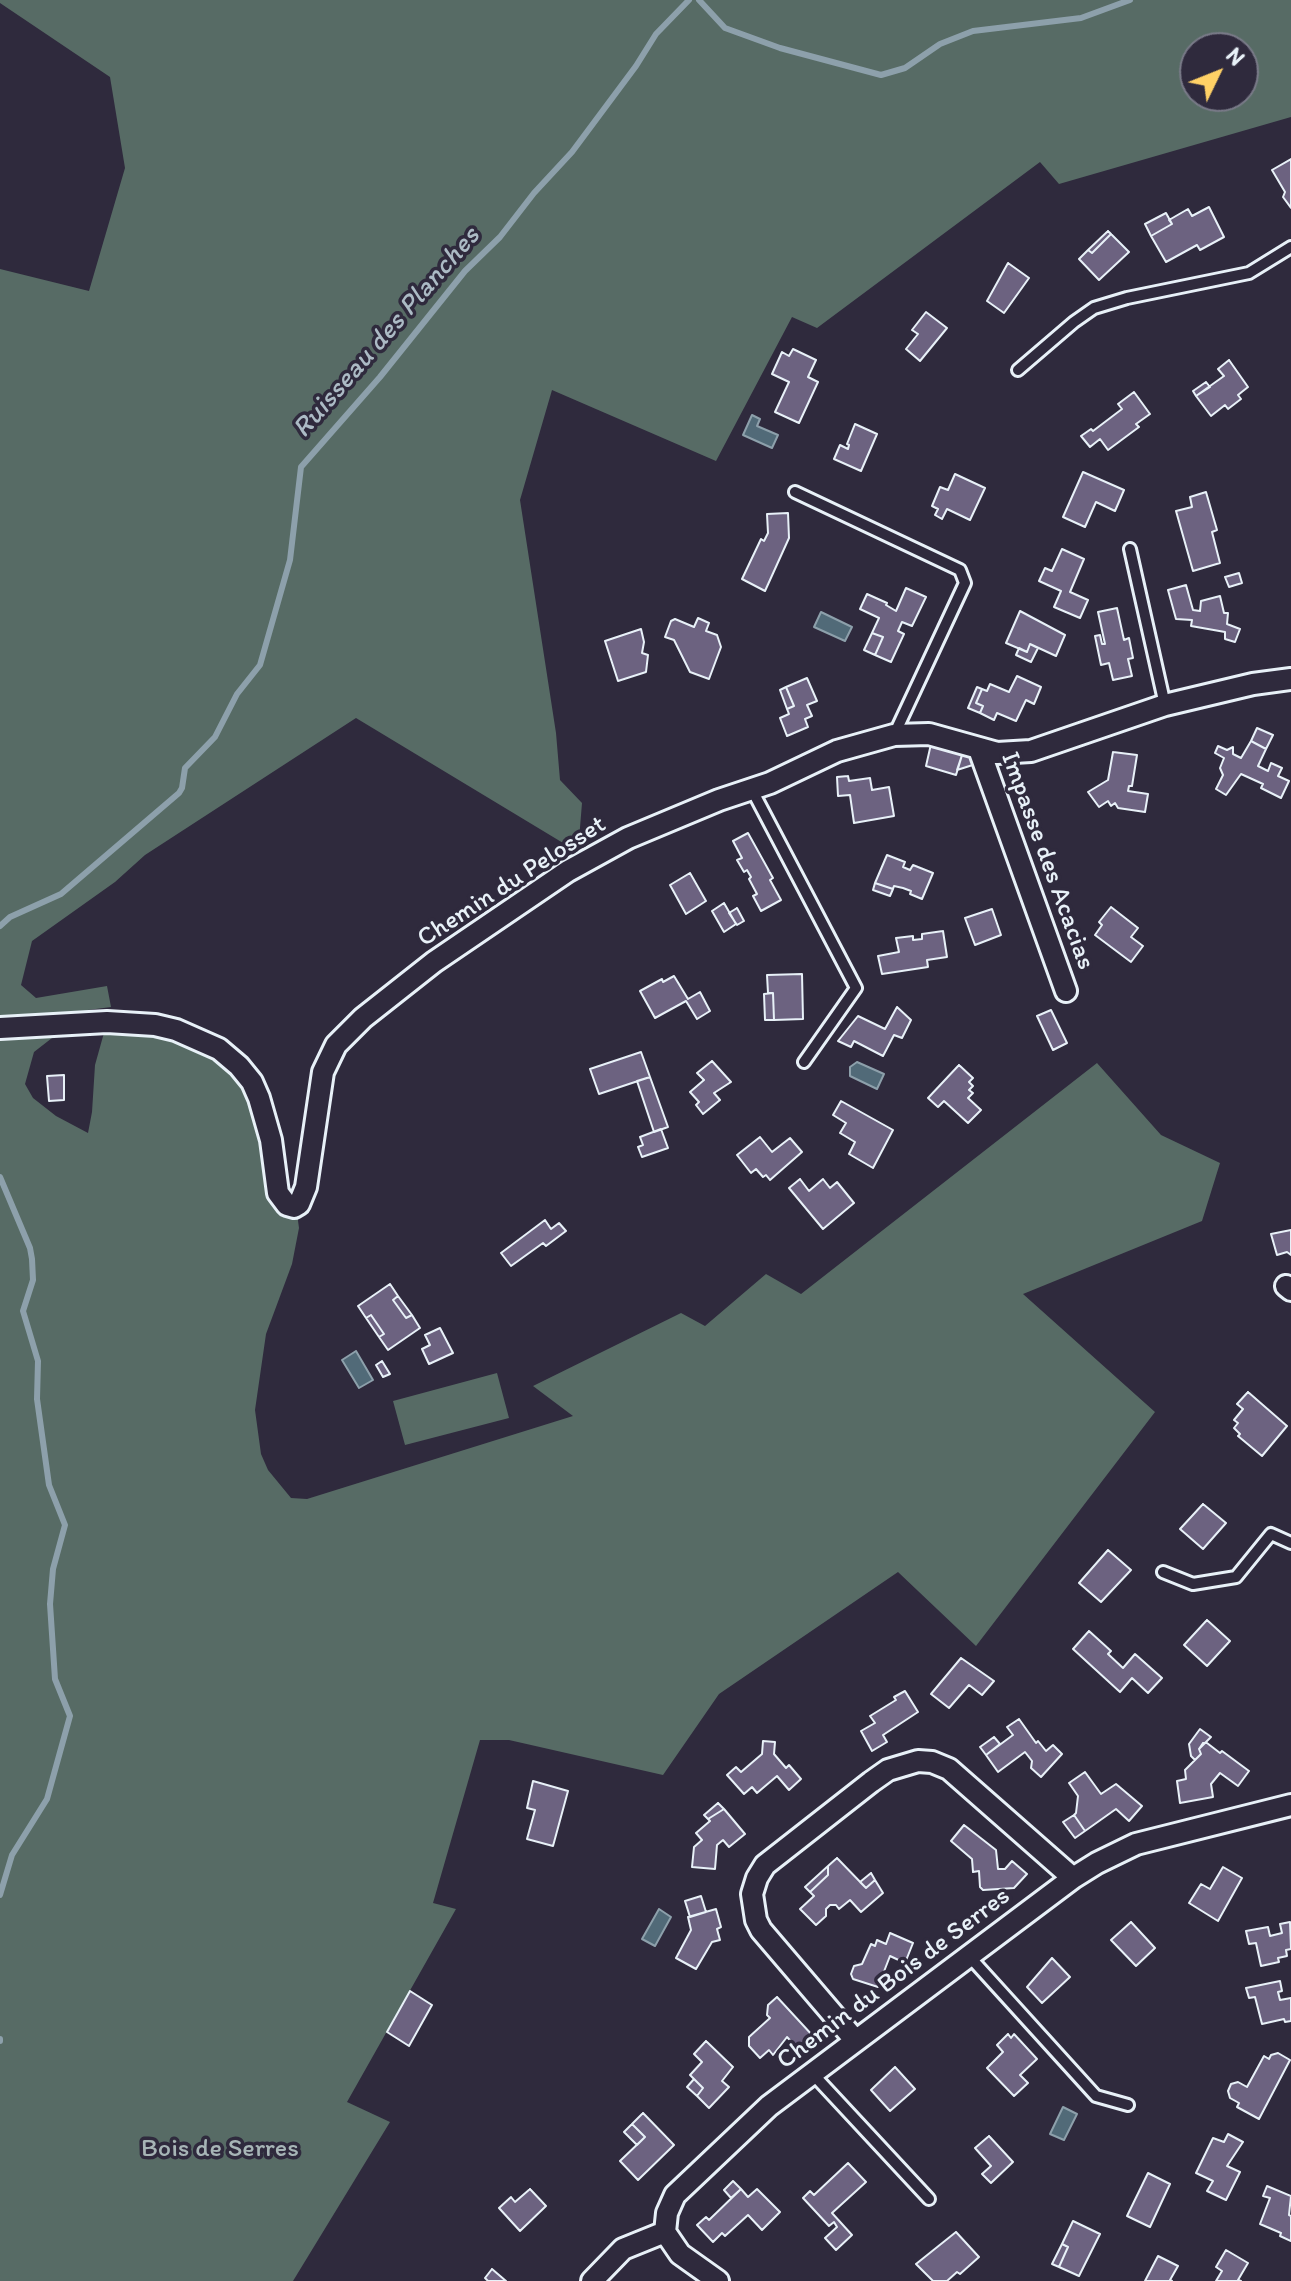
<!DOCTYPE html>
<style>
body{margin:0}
#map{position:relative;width:1291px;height:2281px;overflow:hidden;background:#2f2a3d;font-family:Itim,sans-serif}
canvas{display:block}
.north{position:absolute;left:1179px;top:32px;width:80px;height:80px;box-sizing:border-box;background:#2f2a3d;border:2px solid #797a88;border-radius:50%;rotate:47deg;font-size:22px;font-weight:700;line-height:32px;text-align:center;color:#e8f1f8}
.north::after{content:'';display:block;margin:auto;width:28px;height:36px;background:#ffd166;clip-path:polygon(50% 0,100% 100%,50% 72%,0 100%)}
</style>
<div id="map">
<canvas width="1291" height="2281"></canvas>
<div class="north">N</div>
</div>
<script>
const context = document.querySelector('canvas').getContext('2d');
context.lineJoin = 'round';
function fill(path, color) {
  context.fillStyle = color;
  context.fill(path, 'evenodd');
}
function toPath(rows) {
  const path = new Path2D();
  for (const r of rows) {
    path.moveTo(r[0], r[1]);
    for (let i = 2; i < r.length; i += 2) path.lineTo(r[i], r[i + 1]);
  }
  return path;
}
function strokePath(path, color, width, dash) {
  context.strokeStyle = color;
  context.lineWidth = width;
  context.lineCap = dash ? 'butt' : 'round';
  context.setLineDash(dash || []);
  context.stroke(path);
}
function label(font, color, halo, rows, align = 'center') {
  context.font = font + ' Itim,sans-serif';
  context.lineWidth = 7;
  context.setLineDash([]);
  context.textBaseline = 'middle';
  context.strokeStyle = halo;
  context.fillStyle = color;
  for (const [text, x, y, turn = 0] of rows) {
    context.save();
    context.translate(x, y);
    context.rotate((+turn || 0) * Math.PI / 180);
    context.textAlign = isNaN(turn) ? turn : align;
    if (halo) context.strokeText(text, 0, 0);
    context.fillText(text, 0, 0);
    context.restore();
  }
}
fill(toPath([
 [0,0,1291,0,1291,117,1059,184,1040,162,817,328,792,317,716,461,552,390,520,500,556,733,560,780,582,803,578,852,356,718,145,855,115,882,32,941,21,985,36,998,107,986,111,1007,88,1010,34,1052,25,1084,33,1098,56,1116,88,1133,92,1112,95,1065,107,1022,155,1025,239,1066,278,1193,296,1206,299,1228,292,1264,266,1334,255,1410,261,1454,268,1470,291,1498,307,1499,573,1416,533,1386,681,1313,705,1326,766,1274,801,1294,1097,1063,1161,1135,1220,1163,1202,1221,1023,1294,1155,1412,976,1646,898,1572,719,1694,663,1775,509,1740,480,1740,433,1903,456,1909,347,2102,390,2122,293,2281,0,2281,0,269,89,291,125,168,110,77,0,3],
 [1195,48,1243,48,1243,96,1195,96],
 [497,1373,509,1418,405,1445,393,1401]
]), '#576b65');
const water = toPath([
 [752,415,760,419,757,426,778,435,772,448,743,435,752,415],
 [821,612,852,627,845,641,814,627,821,612],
 [857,1062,884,1074,877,1089,850,1076,850,1067,857,1062],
 [356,1351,373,1380,359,1388,342,1360,356,1351],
 [659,1909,671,1917,655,1946,642,1939,659,1909],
 [1063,2107,1077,2114,1064,2140,1050,2134,1063,2107]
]);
fill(water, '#516a78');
strokePath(water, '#8da0ab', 2);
strokePath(toPath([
 [699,0,725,28,780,48,881,75,905,68,940,44,973,31,1081,18,1130,0],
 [0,926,10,917,61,894,179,793,182,788,185,768,215,737,237,694,260,665,290,560,301,467,380,377,465,271,500,237,534,193,572,152,636,66,656,34,689,0],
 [0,1177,30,1248,32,1259,33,1280,23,1311,38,1361,37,1399,49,1485,65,1525,53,1569,50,1604,55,1679,70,1716,47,1799,12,1855,0,1895],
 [0,2039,0,2041]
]), '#8da0ab', 6);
const building = toPath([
 [1291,159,1291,208,1283,197,1285,192,1272,170,1291,159],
 [1209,207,1224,237,1200,250,1197,245,1166,262,1151,236,1172,224,1169,220,1188,209,1192,216,1209,207],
 [1166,213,1172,224,1151,236,1145,224,1166,213],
 [1108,231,1111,234,1092,253,1088,250,1108,231],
 [1111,234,1129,252,1099,280,1079,259,1088,250,1092,253,1111,234],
 [1008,263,1029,278,1004,313,987,301,1008,263],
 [926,312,947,328,920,361,906,349,918,334,912,330,926,312],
 [793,349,816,360,808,377,818,382,799,423,775,412,789,382,772,374,782,352,789,356,793,349],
 [1229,360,1248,387,1238,395,1241,399,1228,409,1225,405,1211,416,1196,396,1224,376,1218,369,1229,360],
 [1206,382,1210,387,1196,396,1193,391,1206,382],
 [1134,392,1150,414,1136,424,1139,427,1108,450,1100,439,1090,447,1081,436,1091,429,1093,431,1122,409,1118,404,1134,392],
 [855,424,877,434,861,471,834,459,840,445,848,449,849,445,847,444,855,424],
 [1083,472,1124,490,1115,511,1096,502,1085,527,1063,517,1083,472],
 [955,474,985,488,970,520,947,509,942,519,935,515,938,509,932,506,940,487,948,490,955,474],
 [1206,492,1217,530,1212,532,1220,563,1193,571,1176,511,1192,507,1190,497,1206,492],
 [788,513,789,538,765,591,742,579,761,539,764,541,768,533,767,514,788,513],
 [1062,549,1084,559,1070,592,1088,600,1080,618,1054,607,1061,591,1039,581,1045,568,1052,571,1062,549],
 [1239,573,1242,583,1229,587,1225,577,1239,573],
 [1186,585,1193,610,1200,611,1201,601,1220,596,1224,613,1228,613,1227,624,1240,629,1235,642,1225,639,1225,632,1191,626,1192,620,1176,619,1168,590,1186,585],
 [906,588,926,597,912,626,902,622,898,631,904,634,891,662,875,655,883,637,872,633,879,618,860,609,867,594,887,603,886,605,896,611,906,588],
 [1117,608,1124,640,1129,638,1133,658,1128,659,1132,676,1113,680,1109,663,1101,665,1095,636,1100,635,1102,644,1105,644,1098,612,1117,608],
 [1020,611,1065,635,1056,656,1030,644,1027,652,1006,643,1020,611],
 [698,618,709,623,706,631,717,635,721,647,709,679,690,672,674,640,665,637,671,621,675,619,694,627,698,618],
 [641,629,644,642,642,653,648,655,646,672,618,681,605,641,641,629],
 [872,633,883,637,875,655,864,650,872,633],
 [1030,644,1038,648,1031,662,1016,655,1019,648,1027,652,1030,644],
 [1017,676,1041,687,1034,704,1026,700,1016,721,997,713,994,720,980,713,983,706,976,703,982,689,987,691,990,684,1009,692,1017,676],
 [807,678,817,701,807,705,812,716,805,719,808,727,787,736,780,718,789,714,787,709,794,706,786,687,807,678],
 [786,687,794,706,787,709,780,690,786,687],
 [977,687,982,689,976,703,983,706,980,713,968,708,977,687],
 [1257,728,1273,735,1266,749,1251,741,1257,728],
 [1251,741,1266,749,1258,766,1268,771,1271,763,1282,768,1278,776,1289,781,1281,798,1261,788,1263,784,1241,774,1226,795,1216,789,1223,775,1220,768,1224,758,1215,753,1218,746,1227,750,1233,747,1233,754,1241,758,1251,741],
 [931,744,963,752,956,775,926,766,931,744],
 [963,752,977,756,979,763,957,770,963,752],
 [1113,752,1137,755,1132,786,1129,786,1128,791,1148,794,1145,812,1118,808,1115,803,1111,806,1108,801,1099,807,1088,792,1108,780,1113,752],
 [848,776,849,781,870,778,872,790,889,787,894,816,854,823,850,795,838,796,837,777,848,776],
 [748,833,773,878,770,880,781,900,761,911,753,896,757,894,749,879,751,877,747,870,744,872,737,860,742,858,733,841,748,833],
 [887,855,905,862,903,867,910,870,913,865,933,873,922,899,910,894,911,891,903,888,894,886,893,889,875,883,887,855],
 [690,873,706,901,686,914,670,885,690,873],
 [875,883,893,889,890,896,873,890,875,883],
 [724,903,736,924,724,932,712,911,724,903],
 [1111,907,1138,928,1131,937,1143,946,1131,962,1095,935,1102,925,1099,922,1111,907],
 [737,908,744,921,737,925,729,913,737,908],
 [992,909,1001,935,975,945,965,918,992,909],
 [943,931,947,957,927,960,928,967,882,974,878,956,899,952,896,938,913,936,913,940,922,939,922,934,943,931],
 [802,974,803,1019,774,1020,773,993,768,993,767,975,802,974],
 [674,976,688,999,700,992,710,1011,697,1019,686,1001,655,1018,640,991,662,979,663,982,674,976],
 [773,993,774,1020,765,1020,764,994,773,993],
 [897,1007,911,1020,902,1038,894,1035,883,1056,854,1041,851,1047,838,1041,858,1016,885,1029,897,1007],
 [1051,1010,1067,1043,1053,1050,1037,1016,1051,1010],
 [641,1052,650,1077,599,1094,590,1069,641,1052],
 [712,1061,731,1082,714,1093,720,1100,703,1114,696,1105,699,1102,690,1092,704,1080,697,1073,712,1061],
 [959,1065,973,1078,969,1082,973,1086,969,1090,973,1093,968,1098,981,1110,968,1123,944,1101,938,1107,928,1098,959,1065],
 [64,1075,64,1100,49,1101,47,1076,64,1075],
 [650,1077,668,1127,654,1132,637,1081,650,1077],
 [841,1101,893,1130,873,1168,849,1154,855,1142,840,1133,846,1123,833,1115,841,1101],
 [661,1129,668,1148,642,1157,638,1147,643,1145,640,1137,661,1129],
 [760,1137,772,1152,790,1138,802,1152,770,1180,766,1175,763,1177,756,1169,751,1173,737,1155,760,1137],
 [800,1179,809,1191,823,1179,830,1188,837,1182,854,1203,823,1229,789,1188,800,1179],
 [545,1220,551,1229,559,1223,566,1231,546,1246,543,1243,511,1266,501,1253,545,1220],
 [1291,1230,1291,1255,1287,1252,1277,1255,1271,1234,1291,1230],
 [390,1284,398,1296,393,1300,406,1318,412,1315,420,1328,388,1350,379,1337,384,1334,371,1315,366,1318,358,1306,390,1284],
 [398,1296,412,1315,406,1318,393,1300,398,1296],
 [371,1315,384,1334,379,1337,366,1318,371,1315],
 [440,1328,453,1353,429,1364,422,1349,430,1345,425,1335,440,1328],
 [382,1361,390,1374,383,1377,376,1365,382,1361],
 [1248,1392,1287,1426,1262,1456,1238,1436,1240,1434,1234,1428,1238,1423,1234,1420,1243,1409,1237,1404,1248,1392],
 [1203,1504,1226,1523,1203,1549,1180,1529,1203,1504],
 [1108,1550,1131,1570,1101,1602,1079,1583,1108,1550],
 [1207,1620,1230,1641,1207,1666,1184,1645,1207,1620],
 [1089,1631,1111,1651,1108,1654,1123,1668,1135,1654,1162,1678,1148,1693,1132,1678,1120,1692,1073,1649,1089,1631],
 [961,1658,994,1681,982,1695,969,1685,949,1708,931,1694,961,1658],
 [905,1691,918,1712,883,1735,887,1742,872,1751,861,1731,875,1723,870,1716,896,1700,894,1697,905,1691],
 [1019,1719,1036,1743,1038,1741,1046,1751,1053,1745,1062,1754,1041,1777,1031,1768,1032,1761,1025,1752,998,1772,986,1755,1013,1735,1007,1727,1019,1719],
 [1200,1729,1211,1737,1199,1749,1201,1754,1195,1760,1191,1756,1189,1744,1200,1729],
 [994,1737,1000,1744,986,1755,980,1747,994,1737],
 [763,1741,775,1742,774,1754,786,1768,789,1765,801,1779,789,1790,777,1776,757,1793,752,1787,744,1794,727,1775,736,1767,741,1772,762,1754,763,1741],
 [1203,1743,1207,1743,1220,1753,1222,1751,1249,1771,1238,1786,1220,1773,1211,1784,1213,1797,1180,1803,1177,1781,1186,1779,1185,1770,1201,1754,1199,1749,1203,1743],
 [1085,1772,1101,1794,1116,1784,1142,1806,1129,1821,1116,1809,1085,1831,1074,1815,1076,1813,1078,1796,1069,1783,1085,1772],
 [533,1781,568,1791,553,1846,527,1839,535,1810,527,1808,533,1781],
 [718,1803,724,1809,708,1819,704,1815,718,1803],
 [724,1809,745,1834,729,1847,723,1840,717,1845,715,1869,692,1867,694,1847,702,1840,696,1833,710,1821,708,1819,724,1809],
 [1074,1815,1085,1831,1075,1838,1063,1822,1074,1815],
 [964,1825,996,1850,998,1869,1005,1869,1012,1861,1027,1874,1014,1888,983,1890,980,1887,979,1871,973,1872,972,1859,951,1841,964,1825],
 [837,1858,866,1888,875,1880,883,1893,861,1912,850,1900,839,1909,836,1905,830,1905,826,1909,826,1916,816,1925,800,1909,814,1896,810,1892,828,1875,828,1866,837,1858],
 [828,1866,828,1875,810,1892,805,1887,828,1866],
 [1223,1867,1242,1878,1218,1921,1189,1903,1201,1884,1210,1889,1223,1867],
 [871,1873,875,1880,866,1888,860,1882,871,1873],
 [701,1896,706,1912,690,1917,685,1901,701,1896],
 [716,1909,721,1927,717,1929,720,1940,712,1942,696,1969,676,1958,691,1930,688,1917,716,1909],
 [1131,1922,1155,1948,1136,1966,1111,1940,1131,1922],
 [1290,1922,1291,1949,1286,1950,1287,1956,1278,1958,1279,1962,1261,1966,1256,1943,1249,1944,1246,1931,1268,1927,1270,1936,1282,1933,1280,1924,1290,1922],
 [890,1933,913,1943,905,1963,890,1956,878,1987,853,1979,851,1974,854,1966,862,1964,871,1944,875,1946,877,1940,886,1944,890,1933],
 [1052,1958,1070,1977,1042,2003,1027,1987,1052,1958],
 [1280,1981,1282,1991,1278,1992,1280,2000,1291,1998,1291,2021,1285,2022,1284,2019,1262,2024,1255,1997,1249,1998,1246,1988,1280,1981],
 [410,1991,432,2005,409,2046,387,2032,410,1991],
 [777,1997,813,2036,798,2049,787,2037,773,2055,769,2050,760,2058,749,2046,749,2037,770,2018,767,2015,768,2005,777,1997],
 [1008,2034,1011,2038,1014,2034,1037,2059,1020,2075,1028,2083,1014,2096,987,2068,1003,2052,997,2045,1008,2034],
 [706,2041,733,2067,722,2081,729,2087,709,2108,697,2096,703,2088,690,2075,702,2062,694,2054,706,2041],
 [1278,2053,1290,2060,1259,2119,1237,2107,1239,2103,1230,2098,1228,2091,1231,2084,1238,2082,1247,2087,1264,2056,1269,2059,1271,2055,1278,2053],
 [895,2067,915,2089,890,2111,871,2090,895,2067],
 [694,2079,703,2088,697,2096,687,2087,694,2079],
 [643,2113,674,2145,638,2180,620,2161,645,2137,632,2124,643,2113],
 [632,2124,645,2137,637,2145,624,2132,632,2124],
 [1228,2134,1243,2142,1227,2166,1240,2172,1226,2200,1207,2191,1213,2181,1196,2173,1213,2138,1224,2142,1228,2134],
 [989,2136,1013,2162,991,2183,982,2174,991,2166,975,2148,989,2136],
 [848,2163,866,2182,832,2213,852,2235,836,2250,825,2238,837,2227,834,2222,829,2226,803,2198,810,2191,814,2195,848,2163],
 [1148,2173,1170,2184,1150,2227,1127,2216,1148,2173],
 [733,2181,741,2189,731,2198,724,2190,733,2181],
 [1267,2186,1291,2196,1289,2215,1291,2216,1291,2241,1280,2236,1281,2233,1260,2224,1270,2198,1263,2196,1267,2186],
 [530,2189,546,2206,520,2231,499,2208,511,2197,515,2202,530,2189],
 [741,2189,748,2197,757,2189,780,2212,762,2230,748,2215,725,2236,722,2233,713,2242,697,2225,706,2217,709,2220,741,2189],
 [1073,2221,1100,2234,1079,2276,1059,2267,1068,2247,1062,2244,1073,2221],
 [956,2232,979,2257,960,2274,957,2272,947,2281,933,2281,916,2264,956,2232],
 [1062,2244,1068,2247,1059,2267,1052,2264,1062,2244],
 [1226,2250,1248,2263,1238,2280,1241,2281,1216,2281,1222,2271,1216,2267,1226,2250],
 [1158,2256,1178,2266,1170,2280,1172,2281,1145,2281,1158,2256],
 [492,2269,506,2281,488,2281,485,2278,492,2269]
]);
fill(building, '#6c6280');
strokePath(building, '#e8f1f8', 2);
const lane = toPath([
 [1018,370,1074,322,1094,308,1127,298,1249,273,1291,247],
 [795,492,960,570,965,583,894,735],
 [1130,549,1165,705],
 [751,788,856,988,804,1062],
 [1163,1572,1193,1584,1236,1577,1271,1534,1291,1543],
 [969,1956,1096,2096,1128,2105],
 [811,2072,929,2199]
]);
const street = toPath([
 [979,749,1066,991],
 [0,1028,107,1022,155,1025,176,1030,219,1049,239,1066,252,1082,259,1098,271,1140,278,1193,287,1205,294,1207,299,1204,306,1187,323,1072,336,1045,363,1018,434,962,568,871,628,838,719,800,770,783,837,751,894,735,929,734,997,753,1031,751,1165,705,1253,684,1291,679],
 [1286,1286,1291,1290],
 [855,2040,761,1930,756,1920,752,1894,757,1878,765,1865,871,1782,888,1770,918,1761,932,1762,949,1769,1073,1878],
 [665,2232,667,2213,675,2195,769,2106,1073,1878,1097,1863,1136,1844,1291,1805],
 [665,2232,680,2254,718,2281],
 [592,2281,623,2249,665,2232]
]);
strokePath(lane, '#e8f1f8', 16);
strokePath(street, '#e8f1f8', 26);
strokePath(lane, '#2f2a3d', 10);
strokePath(street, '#2f2a3d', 20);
label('26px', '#e8f1f8', '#2f2a3d', [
 ["Impasse des Acacias",1047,861,70],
 ["Chemin du Pelosset",512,882,-33],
 ["Chemin du Bois de Serres",894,1979,-37]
]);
label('26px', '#a7b5b6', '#2f2a3d', [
 ["Bois de Serres",220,2149]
]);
label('italic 28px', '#acbbc5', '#2f2a3d', [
 ["Ruisseau des Planches",387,333,-49]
]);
</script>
